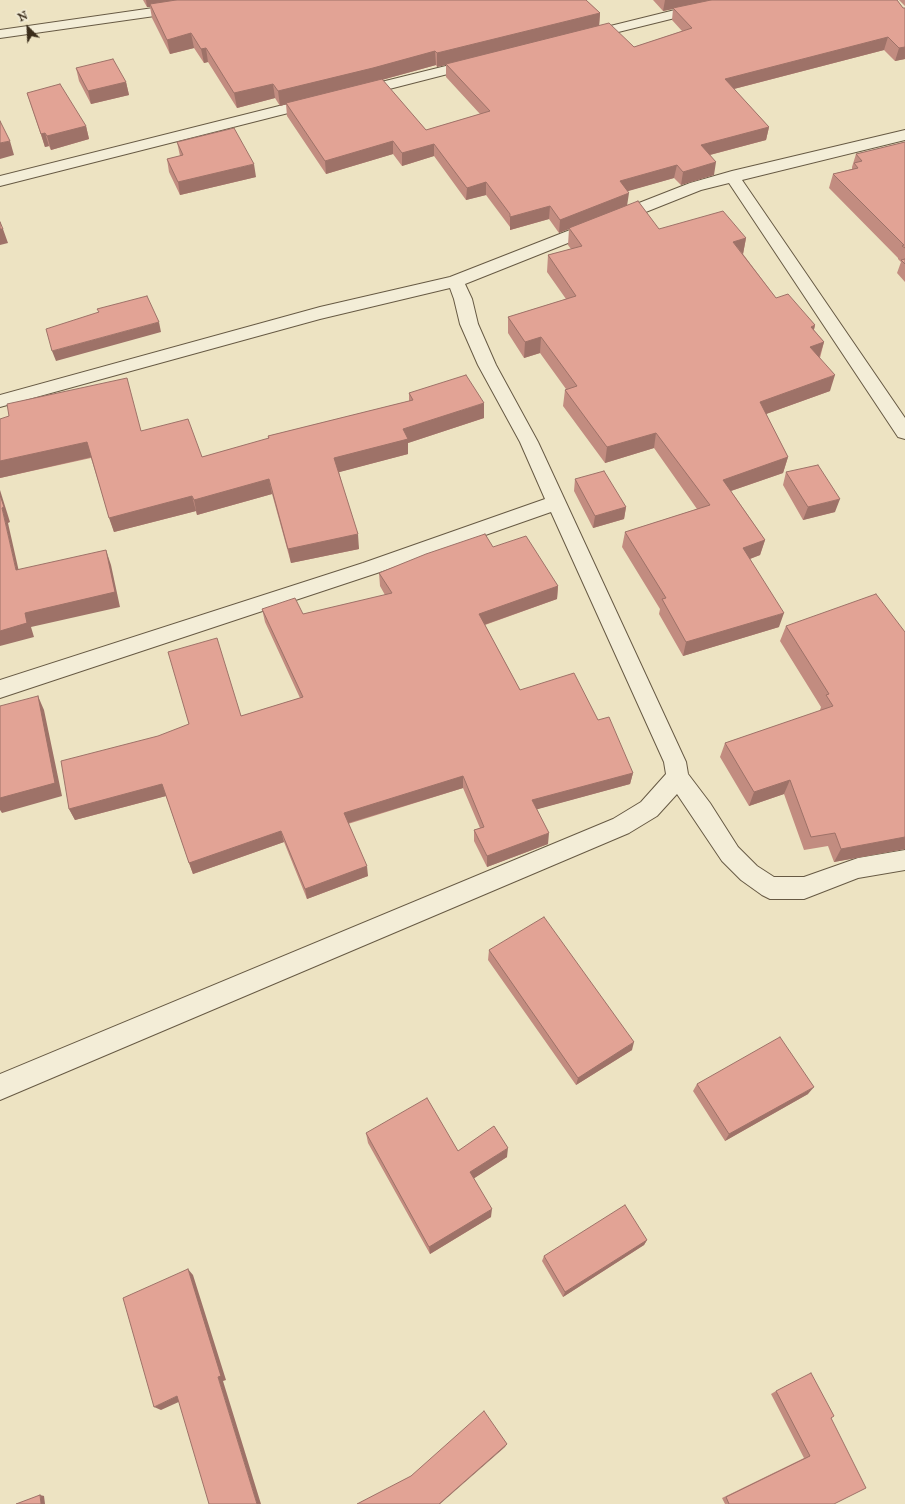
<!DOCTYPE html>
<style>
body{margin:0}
#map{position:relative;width:905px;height:1504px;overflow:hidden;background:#ede3c2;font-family:"IM FELL Great Primer",serif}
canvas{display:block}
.north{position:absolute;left:8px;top:8px;width:40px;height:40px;-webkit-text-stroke:3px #f3edd7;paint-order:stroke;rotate:336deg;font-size:11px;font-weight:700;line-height:16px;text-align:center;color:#3a2c1a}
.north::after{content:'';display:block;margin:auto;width:14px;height:18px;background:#3a2c1a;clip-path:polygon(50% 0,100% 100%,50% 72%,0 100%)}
</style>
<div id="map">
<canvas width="905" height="1504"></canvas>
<div class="north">N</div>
</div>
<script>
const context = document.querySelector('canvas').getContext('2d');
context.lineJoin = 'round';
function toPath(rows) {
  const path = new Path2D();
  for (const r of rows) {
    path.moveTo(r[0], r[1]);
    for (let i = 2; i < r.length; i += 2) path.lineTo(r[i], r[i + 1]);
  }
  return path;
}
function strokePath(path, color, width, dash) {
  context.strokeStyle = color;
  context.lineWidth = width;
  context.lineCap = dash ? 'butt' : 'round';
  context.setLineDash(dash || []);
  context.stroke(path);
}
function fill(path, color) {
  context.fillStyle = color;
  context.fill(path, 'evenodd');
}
const minor = toPath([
 [209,0,246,0,244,3,239,4,0,38,0,30,209,0],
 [724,0,753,0,751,3,746,4,679,17,586,40,581,39,579,36,581,33,586,32,679,9,724,0],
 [474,59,479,60,481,63,479,66,358,97,353,95,350,92,353,89,474,59],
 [315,97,320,99,323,102,320,105,0,186,0,176,315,97],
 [905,130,905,140,742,180,905,418,905,439,898,437,729,183,701,190,465,284,472,299,478,324,496,365,538,442,686,762,688,774,710,803,738,847,757,866,774,877,804,877,858,858,905,850,905,870,858,878,804,899,770,899,762,895,741,880,722,861,677,794,657,816,629,833,0,1100,0,1074,613,819,641,802,666,774,664,762,551,512,377,573,0,698,0,680,363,563,545,499,520,442,478,365,460,324,454,299,450,288,320,319,0,407,0,395,320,307,450,277,690,183,732,171,905,130]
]);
strokePath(minor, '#675a44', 2);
fill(minor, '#f3edd7');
fill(toPath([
 [143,0,586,0,600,13,599,26,634,47,682,31,672,20,673,9,663,11,653,0,897,0,903,8,905,8,905,59,895,61,884,50,734,89,769,127,766,140,710,155,714,175,681,185,674,178,627,191,627,205,659,229,746,238,743,254,776,298,815,325,814,330,824,342,820,358,830,391,766,414,788,457,783,473,731,491,765,540,760,555,750,559,779,627,683,656,659,614,660,609,622,547,625,532,697,509,654,448,605,463,563,406,565,390,566,389,540,353,524,358,508,333,508,317,566,299,547,272,548,255,571,249,568,245,569,229,559,233,549,219,510,230,510,227,486,195,466,200,434,156,402,166,393,154,326,174,287,116,286,104,280,106,275,98,237,108,208,62,204,63,194,48,170,54,152,18,150,7,147,7],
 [436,65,437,67,446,65,446,77,480,114,426,130,382,80],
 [899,0,905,0,905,6],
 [76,68,126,82,129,95,91,104,79,81],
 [27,93,86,126,89,139,51,150,49,146,45,147],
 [177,142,256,177,180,195,169,172,167,159,180,156],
 [905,142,905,282,897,273,901,262,898,259,898,258,829,188,833,174,852,169,852,167,856,154],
 [409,393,484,418,408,443,408,454,339,472,359,549,291,563,272,494,197,515,196,511,114,532,91,458,0,478,0,419,141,431,202,457,268,439,268,436,409,401],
 [786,472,835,512,803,520,783,485],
 [575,479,626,507,624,519,593,528,574,491],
 [493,547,558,586,557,599,485,625,520,690,598,720,633,773,630,784,537,809,548,844,487,867,474,841,474,830,480,828,463,788,348,824,368,876,307,899,284,842,193,874,166,796,75,820,69,809,241,716,300,698,265,622,262,609,303,614,385,595,380,586,379,573],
 [786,626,905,632,905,849,834,862,828,846,804,850,784,794,749,806,720,757,725,743,820,711,820,710,821,707,780,641],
 [489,950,632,1050,576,1085,488,960],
 [697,1084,808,1094,725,1141,693,1091],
 [366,1133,458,1151,507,1157,474,1178,491,1217,430,1254,368,1143],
 [647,1240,644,1245,563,1297,542,1261,544,1256],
 [776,1391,831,1418,834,1504,725,1504,722,1498,804,1458,771,1394]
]), '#c28c80');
fill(toPath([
 [146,0,199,0,150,4,150,7,147,7],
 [665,0,719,0,673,8,673,9,663,11],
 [600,13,599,27,446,64,446,65,437,67,437,53],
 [191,33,194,48,170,54,167,40],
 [888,37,884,50,722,92,725,79],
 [905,47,905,59,895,61,899,48],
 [206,48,208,62,204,63,201,49],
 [435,51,436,65,374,82,280,106,278,91],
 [126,82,129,95,91,104,88,91],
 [273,84,275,98,237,108,234,93],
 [86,126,89,139,51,150,47,136],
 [769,127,766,140,698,158,701,145],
 [45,133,49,146,45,147,41,134],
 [10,141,14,155,0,159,0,143],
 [393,141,393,154,326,174,325,161],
 [434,144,434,156,402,166,402,153],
 [716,162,714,175,681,185,683,172],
 [254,164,256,177,180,195,178,182],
 [677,165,674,178,618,194,620,181],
 [486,182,486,195,466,200,467,188],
 [629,193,627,206,559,233,560,220],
 [550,206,549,219,510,230,510,217],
 [0,229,3,229,8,243,0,245],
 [746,238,743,254,733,242],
 [159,322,161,332,56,361,52,351],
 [815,325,811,341,811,327],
 [541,337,540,353,524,358,525,342],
 [824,342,819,358,810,347],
 [835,375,830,391,755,418,760,402],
 [484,403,484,418,408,443,408,454,336,473,334,458,403,429],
 [656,433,654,448,605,463,607,447],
 [87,442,92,457,0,478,0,461],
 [788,457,783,473,719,495,723,480],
 [269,479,272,494,197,515,194,500],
 [0,490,10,522,8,523,22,585,16,570,2,508,0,495],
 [192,496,196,511,114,532,109,518],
 [840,499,835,512,803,520,808,507],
 [626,507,624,519,593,528,595,516],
 [358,534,359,549,291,563,288,549],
 [765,540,760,555,739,563,743,548],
 [106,550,111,565,120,607,31,627,34,637,0,646,0,631,25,613],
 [558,586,557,599,478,627,479,614],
 [784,613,779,627,683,656,686,642],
 [38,696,44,710,62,796,2,813,0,810,0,798],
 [633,773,630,784,531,811,532,800],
 [463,776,463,788,345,824,344,813],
 [790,780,784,794,749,806,754,792],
 [162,784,166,796,75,820,69,809],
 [281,831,284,842,193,874,189,863],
 [549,833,548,844,487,867,487,856],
 [905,837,905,849,834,862,841,849],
 [367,866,368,876,307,899,305,889],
 [634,1042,632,1050,576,1085,578,1078],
 [814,1087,808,1094,725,1141,729,1134],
 [508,1148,507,1157,470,1181,470,1172],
 [492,1209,491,1217,430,1254,429,1247],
 [647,1240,644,1245,563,1297,565,1292],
 [188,1269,193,1275,226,1380,223,1381,261,1504,257,1504,218,1377],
 [177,1396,183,1400,161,1410,154,1407],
 [507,1444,505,1447,440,1504,439,1504],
 [40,1495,44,1496,45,1504,41,1504]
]), '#9e7268');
const building = toPath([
 [176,0,586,0,600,13,437,53,435,51,373,68,278,91,273,84,234,93,206,48,201,49,191,33,167,40,150,4,176,0],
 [711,0,897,0,903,8,905,8,905,47,899,48,888,37,725,79,769,127,701,145,716,162,683,172,677,165,620,181,629,193,560,220,550,206,510,217,510,214,486,182,467,188,434,144,402,153,393,141,325,161,286,103,382,79,426,130,490,111,446,64,609,23,634,47,692,28,673,8,711,0],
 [113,59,126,82,88,91,76,68,113,59],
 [60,84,86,126,47,136,45,133,41,134,27,93,60,84],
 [0,121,10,141,0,143,0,121],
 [234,128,254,164,178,182,167,159,183,155,177,142,234,128],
 [905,142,905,248,902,246,904,245,833,174,858,168,854,163,862,161,856,154,905,142],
 [638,201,659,229,723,211,746,238,733,242,776,298,788,294,815,325,811,327,824,342,810,347,835,375,760,402,788,457,723,480,765,540,743,548,784,613,686,642,662,599,666,598,625,532,710,505,656,433,607,447,565,390,577,386,541,337,525,342,508,317,576,296,548,255,582,246,569,228,638,201],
 [0,222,3,229,0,229,0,222],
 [905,259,905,264,901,260,905,259],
 [147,296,159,322,52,351,46,329,99,312,97,309,147,296],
 [466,375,484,403,403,429,408,439,334,458,358,534,288,549,269,479,194,500,192,496,109,518,87,442,0,461,0,419,9,416,7,404,127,378,141,431,188,419,202,457,269,438,268,436,413,400,409,393,466,375],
 [818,465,840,499,808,507,786,472,818,465],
 [604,471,626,507,595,516,575,479,604,471],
 [0,495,4,507,2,508,16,570,106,550,115,592,25,613,27,623,0,631,0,495],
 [485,534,493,547,526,536,558,586,479,614,520,690,574,673,598,720,609,717,633,773,532,800,549,833,487,856,474,830,484,827,463,776,344,813,367,866,305,889,281,831,189,863,162,784,69,809,61,761,158,736,189,724,168,652,217,638,241,716,303,697,262,609,295,598,303,614,392,593,379,573,426,554,485,534],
 [876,594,905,632,905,837,841,849,835,833,811,837,790,780,754,792,725,743,833,706,826,695,829,694,786,626,876,594],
 [38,696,55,783,0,798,0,706,38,696],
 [544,917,634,1042,578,1078,489,950,544,917],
 [780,1037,814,1087,729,1134,697,1084,780,1037],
 [427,1098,458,1151,494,1126,508,1148,470,1172,492,1209,429,1247,366,1133,427,1098],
 [625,1205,647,1240,565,1292,544,1256,625,1205],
 [188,1269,221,1376,218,1377,257,1504,209,1504,177,1396,154,1407,123,1298,188,1269],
 [811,1373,834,1416,831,1418,866,1488,834,1504,729,1504,726,1497,810,1456,776,1391,811,1373],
 [484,1411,507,1444,439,1504,357,1504,411,1476,484,1411],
 [40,1495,41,1504,16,1504,40,1495]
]);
fill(building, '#e2a395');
strokePath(building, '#9e7268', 1);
</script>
